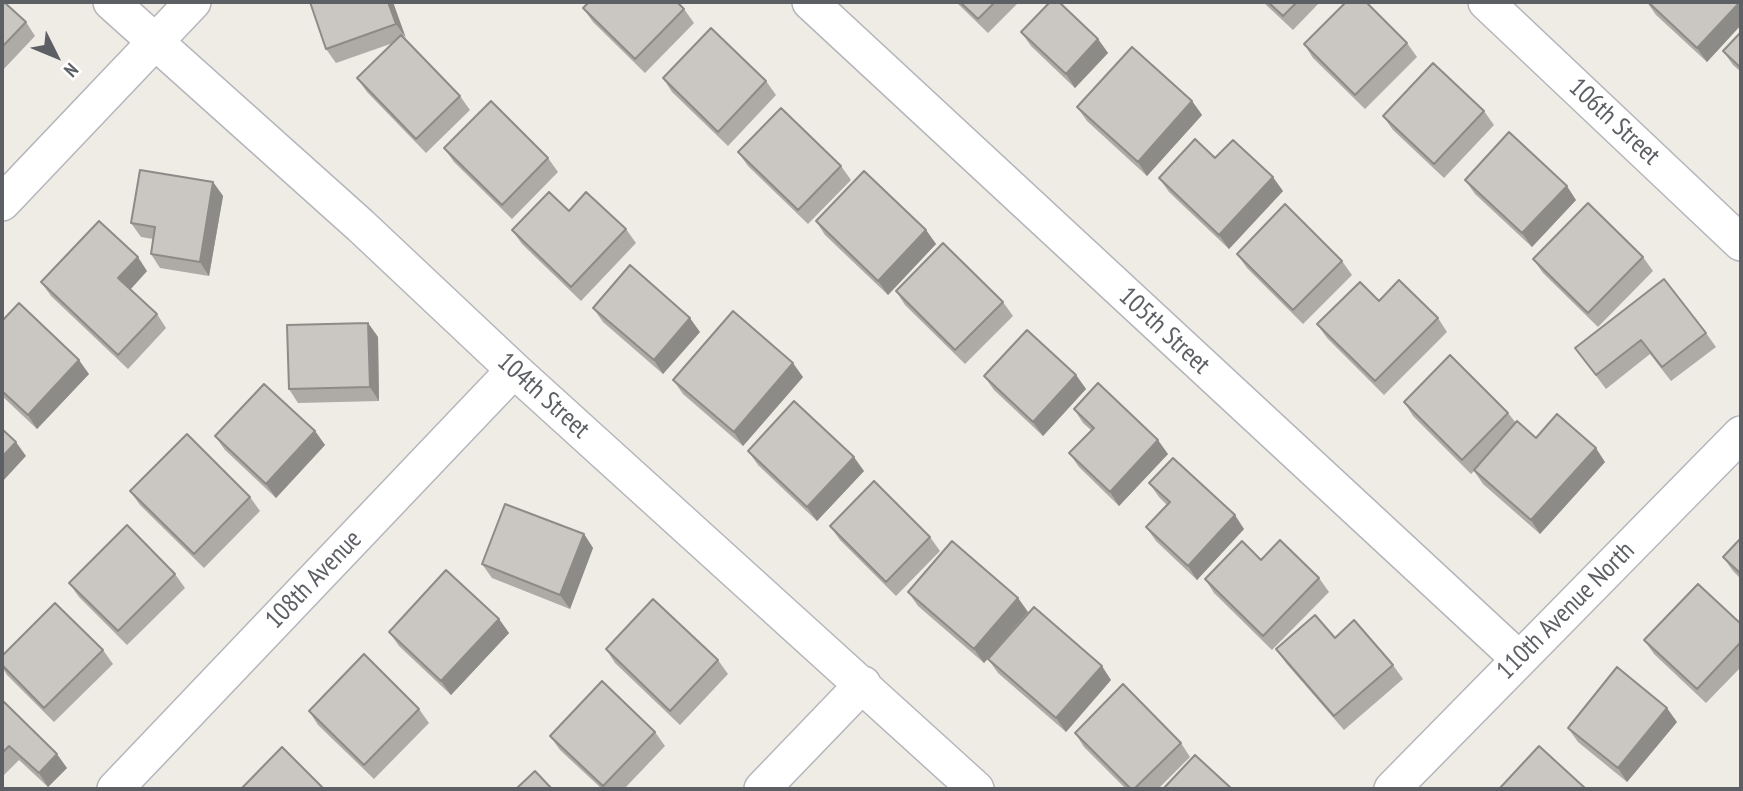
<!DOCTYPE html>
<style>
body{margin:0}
#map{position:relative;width:1743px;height:791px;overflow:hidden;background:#eeece4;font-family:"PT Sans Narrow",sans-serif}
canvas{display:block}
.frame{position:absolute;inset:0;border:4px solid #5c5f64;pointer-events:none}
.north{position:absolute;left:21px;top:21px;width:70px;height:70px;-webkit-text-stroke:5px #fff;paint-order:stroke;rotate:133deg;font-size:19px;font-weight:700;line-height:28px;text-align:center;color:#5c5f64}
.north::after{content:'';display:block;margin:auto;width:24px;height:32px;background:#5c5f64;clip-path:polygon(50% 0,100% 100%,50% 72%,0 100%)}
</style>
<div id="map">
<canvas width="1743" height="791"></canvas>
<div class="frame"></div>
<div class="north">N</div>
</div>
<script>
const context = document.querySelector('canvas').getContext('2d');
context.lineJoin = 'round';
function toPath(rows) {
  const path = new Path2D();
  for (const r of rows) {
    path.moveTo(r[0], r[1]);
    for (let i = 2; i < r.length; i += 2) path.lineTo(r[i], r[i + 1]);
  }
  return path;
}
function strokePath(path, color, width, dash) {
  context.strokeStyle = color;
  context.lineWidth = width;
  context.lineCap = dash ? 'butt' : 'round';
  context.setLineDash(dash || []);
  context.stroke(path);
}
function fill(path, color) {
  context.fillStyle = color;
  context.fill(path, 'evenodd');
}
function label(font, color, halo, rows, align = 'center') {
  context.font = font + ' "PT Sans Narrow",sans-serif';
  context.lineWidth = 5;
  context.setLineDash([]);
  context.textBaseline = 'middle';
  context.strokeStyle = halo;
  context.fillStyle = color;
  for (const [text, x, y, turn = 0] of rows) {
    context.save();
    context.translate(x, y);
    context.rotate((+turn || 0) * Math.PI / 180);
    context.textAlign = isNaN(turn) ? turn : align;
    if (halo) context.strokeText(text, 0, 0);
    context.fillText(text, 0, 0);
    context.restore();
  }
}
const minor = toPath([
 [111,2,361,226,514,370,976,789],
 [810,2,1519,659],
 [1486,2,1741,243],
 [2,203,193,2],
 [115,789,514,370],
 [762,789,863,684],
 [1392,789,1741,434]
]);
strokePath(minor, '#b4b6bb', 38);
strokePath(minor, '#fff', 35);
fill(toPath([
 [2,2,26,22,35,36,2,71],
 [393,2,405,39,460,96,470,110,426,153,367,92,357,78,393,43,336,63,326,49],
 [956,2,1019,2,988,33],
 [1263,2,1320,2,1293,30],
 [1647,2,1740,2,1741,3,1741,25,1707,62,1656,15],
 [583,8,684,9,694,23,645,73,593,22],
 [1021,32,1098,39,1108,53,1075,88,1031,46],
 [1741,32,1741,72,1733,65,1723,51],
 [1407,43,1417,57,1365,109,1313,58,1304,44],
 [663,78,766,81,776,95,728,146,672,92],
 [1192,101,1202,115,1147,176,1087,121,1077,107],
 [1484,111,1494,125,1444,178,1393,130,1383,116],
 [444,148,548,158,558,172,512,219,454,162],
 [738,152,841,166,851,180,808,224,748,166],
 [1215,158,1283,191,1229,249,1169,192,1159,178],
 [1465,180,1576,200,1532,247,1475,194],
 [213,182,223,196,209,276,160,268,151,254,153,239,141,237,131,223],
 [569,211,626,229,636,243,581,301,522,244,512,230],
 [816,221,926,230,936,244,888,295,825,235],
 [1237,254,1342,261,1352,275,1303,324,1247,268],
 [1643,257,1653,271,1598,327,1543,273,1533,259],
 [147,271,130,290,157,314,166,328,128,369,51,296,41,282],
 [896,291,1003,302,1013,316,965,364,905,305],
 [593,308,700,332,663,374,603,322],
 [1438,318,1447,332,1384,395,1327,338,1317,324],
 [2,321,89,374,37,429,2,396],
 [368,323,378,337,379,401,298,403,289,389],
 [1706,333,1716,347,1671,381,1650,354,1606,389,1575,348],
 [1076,375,1086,389,1043,436,994,390,984,376],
 [803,377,743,446,683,394,673,380],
 [1404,402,1508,413,1516,423,1536,438,1605,462,1540,534,1483,484,1474,471,1471,474,1413,416],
 [1074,409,1168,454,1119,506,1079,467,1069,453,1091,430,1083,423],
 [315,431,325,445,276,498,225,450,215,436],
 [748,451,864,471,817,521,758,465],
 [1149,483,1244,529,1197,580,1156,541,1146,527,1167,505,1159,497],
 [130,491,250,497,260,511,204,568,140,505],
 [830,526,930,537,940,551,896,596,840,540],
 [584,534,593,548,570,609,492,578,482,564],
 [1741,538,1741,579,1733,571,1723,557],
 [1261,560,1319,578,1329,592,1272,650,1214,593,1205,579],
 [175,574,185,588,127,645,79,597,69,583],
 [908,592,1018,598,1028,612,984,663,918,606],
 [499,619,509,633,451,695,399,646,389,632],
 [1741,624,1741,667,1706,703,1654,654,1644,640],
 [1335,638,1393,665,1403,679,1344,730,1286,663,1276,649],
 [606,649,718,660,728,674,680,725,615,663],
 [103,650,113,664,54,722,7,675,2,667,2,656],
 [988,659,1111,680,1066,732,998,673],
 [2,700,67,768,48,787,19,760,2,777],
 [419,709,429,723,374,779,318,725,309,711],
 [1677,722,1627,782,1578,742,1568,728],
 [655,732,665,746,624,789,602,789,560,750,550,736],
 [1075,733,1181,743,1190,757,1158,789,1126,789,1084,747]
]), '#aeaaa6');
fill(toPath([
 [388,2,393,2,406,38,396,24],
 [1740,2,1741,3,1741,25,1707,62,1697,48],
 [1098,39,1108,53,1075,88,1066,74],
 [1192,101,1202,115,1147,176,1138,162],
 [1273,177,1283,191,1229,249,1219,235],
 [213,182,223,196,209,276,200,262],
 [1567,186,1576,200,1532,247,1522,233],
 [926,230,936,244,888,295,878,281],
 [138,257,147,271,128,292,118,278],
 [690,318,700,332,663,374,654,360],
 [368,323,378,337,379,401,370,387],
 [79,360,89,374,37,429,28,415],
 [793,363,803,377,743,446,734,432],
 [1076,375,1086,389,1043,436,1033,422],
 [315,431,325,445,276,498,266,484],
 [1158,440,1168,454,1119,506,1110,492],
 [16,442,26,456,2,482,2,457],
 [1596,448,1605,462,1540,534,1531,520],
 [854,457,864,471,817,521,807,507],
 [1235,515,1244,529,1197,580,1188,566],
 [584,534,593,548,570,609,560,595],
 [1018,598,1028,612,984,663,974,649],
 [499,619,509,633,451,695,441,681],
 [1102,666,1111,680,1066,732,1056,718],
 [1667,708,1677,722,1627,782,1618,768],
 [57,754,67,768,48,787,39,773]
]), '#8d8b87');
const building = toPath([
 [2,2,4,2,26,22,2,47,2,2],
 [310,2,388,2,396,24,326,49,310,2],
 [589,2,677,2,684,9,635,59,583,8,589,2],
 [960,2,995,2,978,19,960,2],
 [1050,2,1059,2,1098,39,1066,74,1021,32,1050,2],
 [1268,2,1297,2,1283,16,1268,2],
 [1346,2,1366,2,1407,43,1355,95,1304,44,1346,2],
 [1648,2,1740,2,1697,48,1648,2],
 [711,28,766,81,718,132,663,78,711,28],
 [1741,32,1741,68,1723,51,1741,32],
 [401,35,460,96,416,139,357,78,401,35],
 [1132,47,1192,101,1138,162,1077,107,1132,47],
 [1433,63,1484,111,1434,164,1383,116,1433,63],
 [491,101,548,158,502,205,444,148,491,101],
 [781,108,841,166,798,210,738,152,781,108],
 [1509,132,1567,186,1522,233,1465,180,1509,132],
 [1195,139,1215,158,1233,140,1273,177,1219,235,1159,178,1195,139],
 [140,170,213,182,200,262,151,254,155,227,131,223,140,170],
 [864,171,926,230,878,281,816,221,864,171],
 [549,192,569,211,586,192,626,229,571,287,512,230,549,192],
 [1588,203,1643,257,1588,313,1533,259,1588,203],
 [1285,204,1342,261,1293,310,1237,254,1285,204],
 [99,221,138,257,118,278,157,314,118,355,41,282,99,221],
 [943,243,1003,302,955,350,896,291,943,243],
 [630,265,690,318,654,360,593,308,630,265],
 [1664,279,1706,333,1662,367,1641,340,1596,375,1575,348,1664,279],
 [1399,280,1438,318,1375,381,1317,324,1360,282,1379,301,1399,280],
 [19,303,79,360,28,415,2,391,2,321,19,303],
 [733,311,793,363,734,432,673,380,733,311],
 [368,323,370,387,289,389,287,325,368,323],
 [1027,330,1076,375,1033,422,984,376,1027,330],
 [1450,355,1508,413,1462,460,1404,402,1450,355],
 [1098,383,1158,440,1110,492,1069,453,1094,428,1074,409,1098,383],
 [264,384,315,431,266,484,215,436,264,384],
 [794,401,854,457,807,507,748,451,794,401],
 [1557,414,1596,448,1531,520,1474,470,1517,421,1536,438,1557,414],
 [2,429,16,442,2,457,2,429],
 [187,434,250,497,194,554,130,491,187,434],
 [1173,458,1235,515,1188,566,1146,527,1170,502,1149,483,1173,458],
 [874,481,930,537,886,582,830,526,874,481],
 [505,504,584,534,560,595,482,564,505,504],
 [127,525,175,574,118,631,69,583,127,525],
 [1741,538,1741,574,1723,557,1741,538],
 [1280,540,1319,578,1263,636,1205,579,1242,541,1261,560,1280,540],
 [952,541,1018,598,974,649,908,592,952,541],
 [446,570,499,619,441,681,389,632,446,570],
 [1698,584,1741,624,1741,642,1697,689,1644,640,1698,584],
 [653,599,718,660,670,711,606,649,653,599],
 [55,603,103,650,44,708,2,665,2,656,55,603],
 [1034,607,1102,666,1056,718,988,659,1034,607],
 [1315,615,1335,638,1354,620,1393,665,1334,716,1276,649,1315,615],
 [364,654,419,709,364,765,309,711,364,654],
 [1617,667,1667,708,1618,768,1568,728,1617,667],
 [602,681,655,732,603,786,550,736,602,681],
 [1123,684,1181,743,1134,789,1131,789,1075,733,1123,684],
 [2,700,57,754,39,773,9,746,2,753,2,700],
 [1539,746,1586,789,1499,789,1539,746],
 [282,747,324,789,241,789,282,747],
 [1195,755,1232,789,1163,789,1195,755],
 [535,771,552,789,516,789,535,771]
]);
fill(building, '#cac6c1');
strokePath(building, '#8d8b87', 2);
label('26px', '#5c5f64', '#fff', [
 ["106th Street",1614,122,43],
 ["105th Street",1164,331,43],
 ["104th Street",543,396,42],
 ["108th Avenue",314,580,-46],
 ["110th Avenue North",1566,611,-45]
]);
</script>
